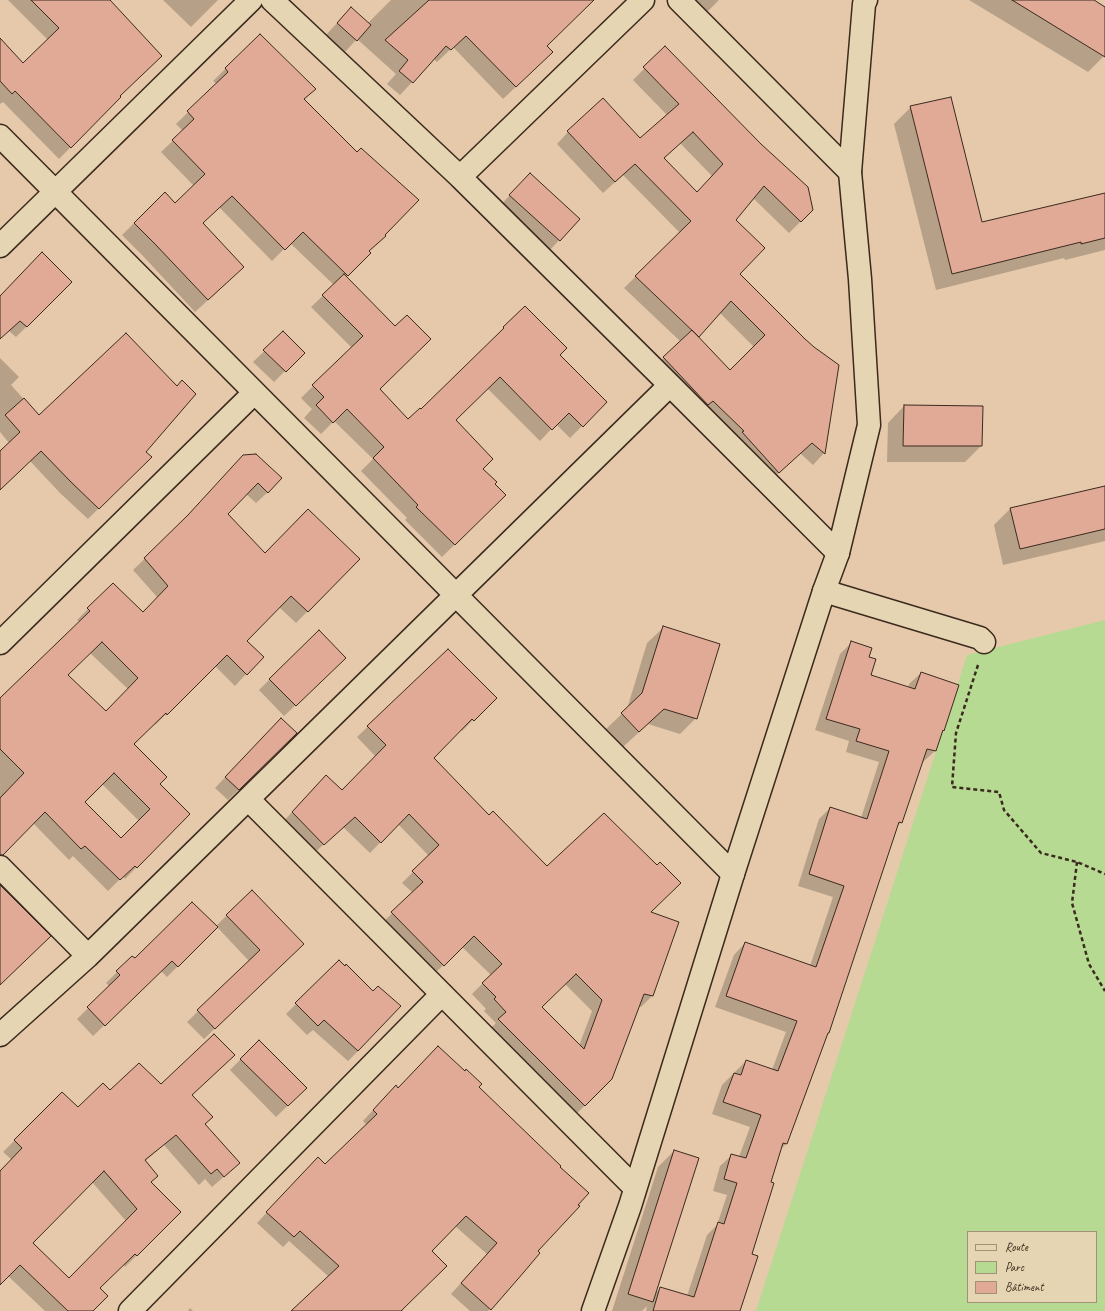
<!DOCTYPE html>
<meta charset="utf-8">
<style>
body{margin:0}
#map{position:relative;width:1105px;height:1311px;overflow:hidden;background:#e5c9aa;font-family:Caveat,sans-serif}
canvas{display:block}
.legend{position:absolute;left:967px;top:1231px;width:130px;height:72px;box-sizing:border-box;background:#e6d5b2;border:1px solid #a29177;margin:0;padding:5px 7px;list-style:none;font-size:12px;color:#3b2a1e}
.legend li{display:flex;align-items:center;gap:8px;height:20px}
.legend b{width:20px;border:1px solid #a29177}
</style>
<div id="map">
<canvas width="1105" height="1311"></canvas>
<ul class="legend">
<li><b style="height:5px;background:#e6d5b2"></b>Route</li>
<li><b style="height:11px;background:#b7da93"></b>Parc</li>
<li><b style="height:11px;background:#e0aa96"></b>Bâtiment</li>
</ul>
</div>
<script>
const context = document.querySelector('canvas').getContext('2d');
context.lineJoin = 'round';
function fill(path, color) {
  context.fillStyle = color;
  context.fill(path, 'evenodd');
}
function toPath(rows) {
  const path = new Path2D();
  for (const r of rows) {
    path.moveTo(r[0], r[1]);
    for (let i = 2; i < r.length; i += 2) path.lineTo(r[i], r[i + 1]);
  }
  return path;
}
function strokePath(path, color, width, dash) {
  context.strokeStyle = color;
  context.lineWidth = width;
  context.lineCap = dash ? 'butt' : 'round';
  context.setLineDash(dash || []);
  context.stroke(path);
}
fill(toPath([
 [1105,620,1105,1311,756,1311,967,655],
 [968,1232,1096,1232,1096,1302,968,1302]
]), '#b7da93');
fill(toPath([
 [8,0,109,0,119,96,120,97,59,159,3,102,0,104,0,39,23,64,48,40],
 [163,0,218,0,191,27],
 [391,0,592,0,546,46,539,65,503,99,453,47,437,62,434,59,400,95,387,84,396,74,357,39,344,53,325,36,351,8,368,23],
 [691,0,719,0,705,14],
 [969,0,1092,0,1105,8,1105,55,1088,72],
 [260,35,314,89,304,100,370,253,346,277,395,328,378,389,408,421,421,411,525,307,559,355,606,402,570,438,556,424,540,441,487,388,454,420,482,469,494,484,505,495,442,557,405,520,407,518,361,471,373,459,334,421,321,434,304,418,312,409,301,398,352,348,311,307,334,285,290,243,272,261,219,207,202,223,231,279,195,312,143,256,122,235,165,193,175,204,194,186,161,152,183,131,176,124,217,84,213,81],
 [665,48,812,210,789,233,753,198,734,220,739,274,824,453,813,465,800,453,767,484,652,369,681,342,624,288,680,233,623,175,603,193,557,144,568,132,640,139,667,115,633,80],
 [680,143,712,176,697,193,663,159],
 [720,313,754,347,729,371,697,337],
 [911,107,981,224,1105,194,1105,250,1065,260,1064,258,936,290,894,124],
 [519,185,579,219,548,252,499,207],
 [71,282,16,337,9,331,0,338,0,297],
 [283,333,303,353,274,382,253,362],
 [0,358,19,377,11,385,39,416,145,452,150,457,88,519,60,493,30,461,0,489,0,452,9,443,0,432],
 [904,406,981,446,965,462,887,462,888,423],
 [243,456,268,492,256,503,246,494,227,514,264,555,359,559,296,623,279,607,245,641,246,674,235,686,215,666,155,725,154,724,133,744,158,784,189,814,125,879,123,876,108,891,73,856,69,860,33,823,0,856,0,699,80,622,77,620,113,584,143,613,158,598,133,570,180,525],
 [90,653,128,689,106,712,66,675],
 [102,784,139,821,121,840,84,802],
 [1105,487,1105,541,1003,565,994,525,1010,509],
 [663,628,696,718,680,734,648,724,623,747,606,729,627,709,647,643],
 [852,642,868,658,870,676,908,688,909,684,921,673,944,730,940,733,935,751,923,762,921,762,901,822,897,827,827,1034,786,1144,780,1150,750,1254,739,1311,646,1311,647,1306,642,1311,612,1311,658,1167,674,1151,654,1294,661,1288,687,1296,707,1235,717,1225,727,1195,713,1191,720,1166,732,1155,739,1157,750,1127,712,1114,722,1085,746,1061,772,1070,786,1032,715,1007,734,955,745,943,810,966,833,897,798,886,819,819,830,808,861,818,879,762,846,752,849,741,815,730,840,654],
 [448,650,495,698,462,731,460,729,432,758,489,816,547,867,649,913,678,922,652,996,641,1007,638,1006,612,1079,574,1116,488,1031,496,1023,484,1011,486,1009,472,994,491,975,462,947,432,976,381,924,413,893,402,883,429,856,398,824,370,853,343,827,312,855,282,823,315,787,342,791,376,757,357,737],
 [565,984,592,1011,579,1046,541,1007],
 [334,669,284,716,259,690,270,679],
 [270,730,296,733,228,800,215,788],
 [227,915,291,955,204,1039,187,1022,249,961,217,927,167,977,161,971,93,1036,77,1019,110,987,106,983,117,972,135,960,216,926],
 [339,961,358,1051,348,1061,313,1030,307,1035,286,1014],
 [259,1041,306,1088,276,1117,230,1070],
 [161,1085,191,1096,227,1174,212,1187,205,1179,199,1185,164,1145,144,1162,150,1183,180,1212,125,1267,123,1264,99,1288,91,1311,45,1311,8,1276,0,1284,0,1172,12,1160,3,1152,62,1093,78,1109,110,1092],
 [92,1182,126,1221,69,1279,31,1243],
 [478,1087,537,1251,523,1273,488,1311,470,1311,451,1294,487,1254,455,1226,430,1251,402,1309,403,1311,293,1311,329,1277,289,1241,283,1247,257,1223,307,1169,325,1165,367,1125,363,1121,385,1097,398,1089],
 [190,1308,193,1311,188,1311]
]), '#0003');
const building = toPath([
 [31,0,110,0,162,56,120,96,121,97,71,148,15,91,12,94,0,81,0,38,23,63,59,28,31,0],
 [429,0,594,0,547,46,553,52,516,87,466,36,451,50,446,46,413,83,399,71,408,60,385,40,429,0],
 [1012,0,1094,0,1105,7,1105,57,1012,0],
 [351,7,371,25,357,41,337,23,351,7],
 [260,34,316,89,304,99,357,152,361,148,419,200,385,235,386,236,369,251,371,253,348,276,303,232,285,250,232,196,203,223,244,267,208,300,155,244,134,223,165,192,175,203,205,174,172,140,194,119,187,111,228,72,225,68,260,34],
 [665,46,761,144,808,187,813,210,801,222,764,186,736,220,765,248,740,274,805,339,814,347,839,365,825,454,812,443,779,473,742,432,744,431,713,401,708,405,663,357,692,330,730,370,765,335,731,301,699,337,635,276,691,221,635,164,615,182,567,131,603,98,640,138,679,104,643,67,665,46],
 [693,132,723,164,697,192,664,158,693,132],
 [951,97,982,222,1105,193,1105,238,1081,244,1081,242,952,274,910,106,951,97],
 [530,173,580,219,560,241,509,195,530,173],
 [42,252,72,282,27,327,20,321,0,339,0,296,42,252],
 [344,274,395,326,407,315,431,339,380,389,408,419,420,408,421,409,504,328,503,327,525,306,567,348,560,355,607,402,583,427,569,413,552,430,500,377,456,420,493,459,483,469,497,482,495,484,506,495,455,545,416,507,418,505,373,458,384,447,347,409,333,423,316,405,324,397,312,385,363,336,322,295,344,274],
 [283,331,305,353,286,372,263,350,283,331],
 [126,333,177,386,182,380,196,394,146,452,152,457,99,509,71,482,41,451,0,490,0,451,20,432,5,415,24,398,39,415,126,333],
 [904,405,983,406,982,446,903,446,904,405],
 [256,454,282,478,268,493,258,483,228,514,265,553,308,509,360,559,308,612,291,596,247,641,264,657,247,675,227,655,167,715,166,713,134,744,167,777,160,784,190,814,137,868,135,866,120,880,85,846,81,849,45,812,3,855,0,855,0,798,24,773,0,749,0,698,90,611,87,608,113,583,143,612,168,586,144,558,188,515,243,455,256,454],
 [102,642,138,678,106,711,68,675,102,642],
 [114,773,150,809,121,838,85,802,114,773],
 [1105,486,1105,529,1020,549,1010,508,1105,486],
 [663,626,720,644,697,719,664,709,639,732,621,713,642,693,663,626],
 [319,630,346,658,296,706,269,679,319,630],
 [851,641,872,648,869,657,876,659,871,675,915,689,921,672,959,685,944,731,943,730,936,751,927,749,902,823,899,822,829,1033,828,1033,787,1144,783,1143,771,1182,774,1183,752,1254,758,1256,740,1311,653,1311,660,1287,694,1297,718,1222,724,1224,737,1183,724,1179,731,1154,746,1158,761,1115,723,1102,734,1073,741,1075,746,1060,778,1071,797,1021,726,996,745,942,816,967,844,886,809,874,830,807,867,819,889,751,856,741,860,729,826,719,851,641],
 [448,649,497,698,474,721,472,719,434,758,489,815,493,811,547,866,604,813,657,865,660,862,681,883,651,912,679,922,653,996,644,994,612,1079,585,1106,498,1019,506,1012,494,999,496,997,482,983,502,964,474,936,444,966,391,912,423,882,412,871,439,845,409,814,381,843,355,817,324,845,292,812,326,775,342,790,386,745,367,726,448,649],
 [576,974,602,1000,584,1049,542,1007,576,974],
 [281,718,297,733,239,790,225,777,281,718],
 [0,885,51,936,0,985,0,885],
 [252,890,304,944,215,1029,197,1010,260,950,226,915,252,890],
 [192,902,218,927,178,967,172,961,105,1026,87,1007,120,975,116,971,132,956,135,958,192,902],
 [339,960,345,966,346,964,373,991,378,986,401,1006,358,1051,324,1020,318,1026,295,1003,339,960],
 [214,1034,235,1055,192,1095,213,1117,205,1124,240,1163,224,1177,217,1169,211,1174,176,1135,145,1160,158,1176,151,1182,181,1212,137,1256,135,1254,100,1288,108,1296,93,1311,68,1311,20,1265,0,1285,0,1171,22,1148,14,1140,62,1092,78,1107,103,1083,110,1090,139,1063,161,1084,214,1034],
 [104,1171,137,1209,69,1278,33,1243,104,1171],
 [259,1040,307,1088,288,1106,240,1059,259,1040],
 [438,1046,465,1071,466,1069,482,1084,479,1087,561,1166,560,1167,589,1193,578,1205,580,1206,538,1251,540,1253,524,1272,491,1310,461,1283,497,1243,466,1216,432,1251,447,1266,401,1311,291,1311,339,1266,300,1231,294,1237,266,1212,318,1157,325,1164,377,1114,373,1110,396,1085,398,1088,438,1046],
 [674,1150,699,1158,653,1302,628,1294,674,1150]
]);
fill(building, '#e0aa96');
strokePath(building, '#3b2a1e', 1);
const street = toPath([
 [272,0,460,177,670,385,838,553],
 [679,0,850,172],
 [0,136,733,874],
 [460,177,643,0],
 [0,246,251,0],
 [824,591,980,638,984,642],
 [0,643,254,393],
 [248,799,635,1188],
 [0,867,88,956],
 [0,1035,88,956,670,385],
 [130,1311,442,994]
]);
const secondary = toPath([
 [593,1311,630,1206,733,874,824,591,838,553,869,425,860,279,850,172,864,4,866,0]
]);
strokePath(street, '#3b2a1e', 25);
strokePath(secondary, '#3b2a1e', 25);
strokePath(toPath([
 [978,665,956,733,952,787,999,792,1004,810,1041,853,1077,862,1105,874],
 [1077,862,1072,903,1089,964,1105,991]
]), '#3b2a1e', 2.5, [4, 3]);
strokePath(street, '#e6d5b2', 22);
strokePath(secondary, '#e6d5b2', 22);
</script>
